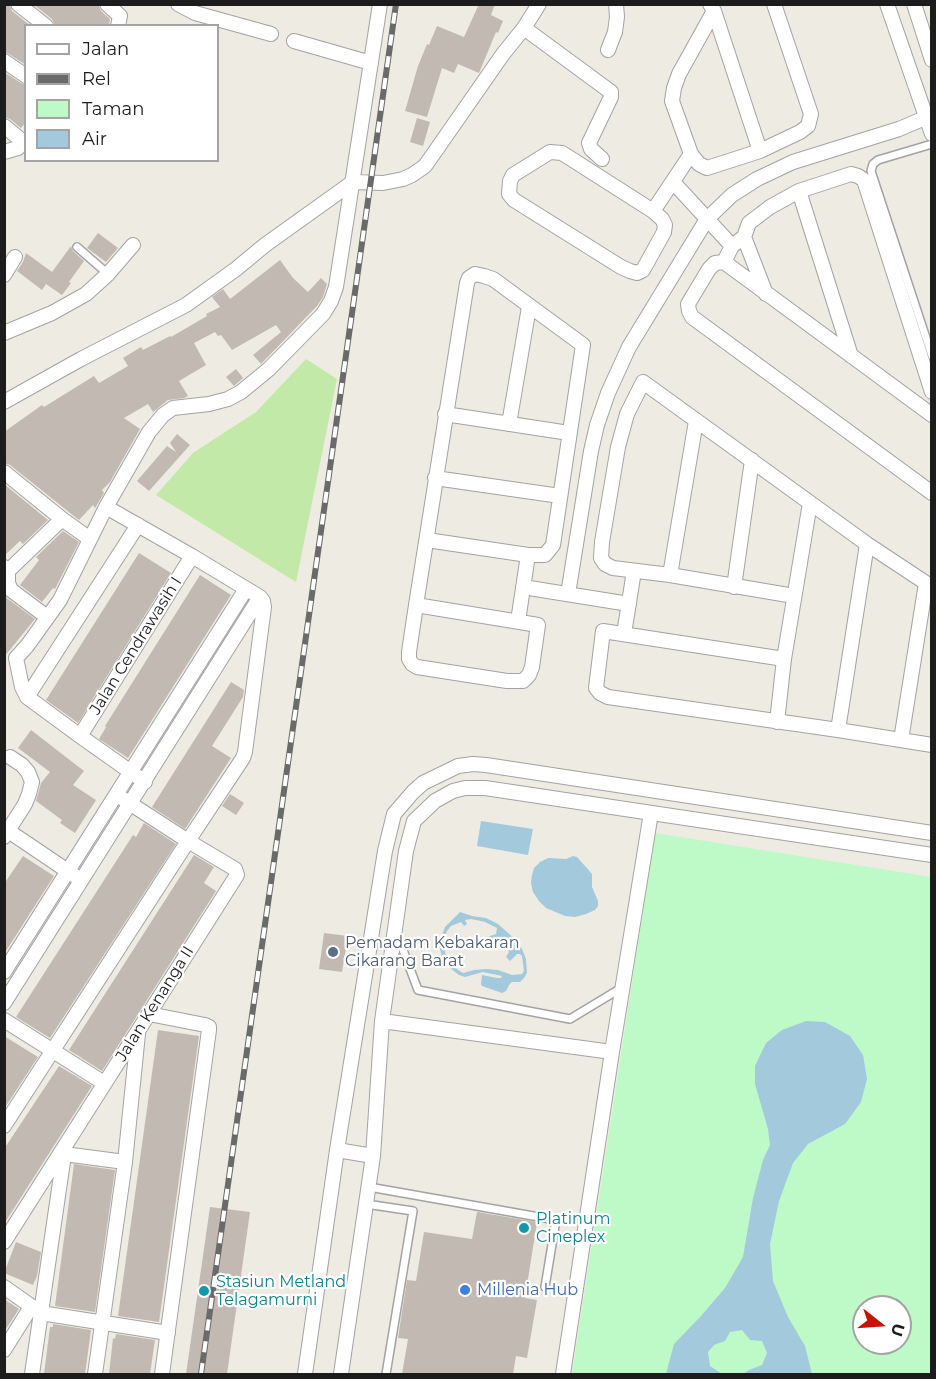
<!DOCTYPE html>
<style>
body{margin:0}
#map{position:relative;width:936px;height:1379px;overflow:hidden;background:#eeebe2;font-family:Montserrat,sans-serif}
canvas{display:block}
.frame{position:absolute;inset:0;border:6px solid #1c1c1c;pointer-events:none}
.legend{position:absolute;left:24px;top:24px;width:195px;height:138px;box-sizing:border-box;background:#fff;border:2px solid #a4a4a4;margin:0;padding:8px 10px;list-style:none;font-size:18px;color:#1c1c1c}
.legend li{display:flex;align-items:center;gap:12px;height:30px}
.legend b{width:30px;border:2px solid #a4a4a4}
.north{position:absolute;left:852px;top:1295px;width:60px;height:60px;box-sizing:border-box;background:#fff;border:2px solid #a4a4a4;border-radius:50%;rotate:107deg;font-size:16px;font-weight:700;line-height:24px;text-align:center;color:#1c1c1c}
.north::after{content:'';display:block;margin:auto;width:21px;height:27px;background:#c91200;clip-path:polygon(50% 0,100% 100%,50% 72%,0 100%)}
</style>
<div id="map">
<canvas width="936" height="1379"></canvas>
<div class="frame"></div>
<ul class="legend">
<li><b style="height:8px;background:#fff"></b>Jalan</li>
<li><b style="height:8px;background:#6a6a6a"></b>Rel</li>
<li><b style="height:16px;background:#bef9c8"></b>Taman</li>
<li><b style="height:16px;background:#a2cadc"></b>Air</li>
</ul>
<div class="north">U</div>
</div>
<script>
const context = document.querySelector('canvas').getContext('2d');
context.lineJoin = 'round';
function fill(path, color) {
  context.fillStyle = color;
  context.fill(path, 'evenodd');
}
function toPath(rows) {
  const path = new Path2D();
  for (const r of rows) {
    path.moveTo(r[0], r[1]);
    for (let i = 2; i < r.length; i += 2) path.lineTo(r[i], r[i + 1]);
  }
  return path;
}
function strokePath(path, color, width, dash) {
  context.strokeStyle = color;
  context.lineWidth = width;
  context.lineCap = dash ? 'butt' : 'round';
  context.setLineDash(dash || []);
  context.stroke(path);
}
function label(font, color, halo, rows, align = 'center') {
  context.font = font + ' Montserrat,sans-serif';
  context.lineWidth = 4.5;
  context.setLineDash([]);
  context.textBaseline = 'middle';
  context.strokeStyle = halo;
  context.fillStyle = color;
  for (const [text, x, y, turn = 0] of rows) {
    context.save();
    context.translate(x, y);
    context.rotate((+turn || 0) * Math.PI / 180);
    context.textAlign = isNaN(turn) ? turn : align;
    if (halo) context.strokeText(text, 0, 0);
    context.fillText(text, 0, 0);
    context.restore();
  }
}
fill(toPath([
 [306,359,337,379,296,582,156,495,193,453,256,412]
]), '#c2e9a7');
fill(toPath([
 [655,833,931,877,931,1374,572,1374],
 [864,1307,900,1307,900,1343,864,1343]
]), '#bef9c8');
fill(toPath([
 [481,821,533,829,528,855,477,846],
 [573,856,577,857,592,874,592,887,598,901,598,906,595,910,586,914,575,917,565,916,546,908,539,901,533,892,531,883,532,875,534,868,540,862,548,858,566,859],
 [460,912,472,916,486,918,498,924,516,940,522,949,526,959,527,973,524,978,520,982,512,982,509,985,506,991,502,993,482,986,481,984,482,975,497,978,501,978,502,976,483,972,465,977,459,975,445,964,442,957,440,949,442,935,445,927],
 [471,919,485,922,497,928,496,934,487,937,487,943,497,942,503,939,506,941,509,952,506,957,510,961,517,954,520,954,522,956,524,971,522,974,512,975,498,970,486,969,474,970,463,973,458,970,450,962,446,957,445,951,444,940,447,931,451,926,461,922,464,926,467,924,465,920],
 [806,1021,825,1022,850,1036,863,1055,867,1079,861,1102,845,1124,808,1144,793,1163,779,1201,770,1244,773,1281,788,1317,805,1346,812,1374,743,1374,749,1370,762,1365,767,1353,762,1341,750,1340,742,1330,730,1332,725,1341,714,1345,708,1352,710,1366,722,1374,666,1374,674,1344,701,1316,725,1288,743,1257,753,1198,763,1160,770,1145,768,1129,755,1084,755,1066,766,1043,782,1030]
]), '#a2cadc');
fill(toPath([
 [4,4,9,4,12,11,31,26,26,26,26,65,9,54,4,52],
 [33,4,98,4,101,11,110,19,109,26,55,26,52,19],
 [479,4,495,4,491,15,503,21,498,33,496,32,479,73,458,64,454,73,442,68,427,117,405,111,418,66,427,44,429,45,437,26,464,37],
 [4,72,21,83,26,85,26,122,21,128,10,119,4,117],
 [417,118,430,122,423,146,410,142],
 [98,233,118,248,106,262,87,248],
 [71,246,73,251,84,261,69,282,71,283,62,295,46,284,42,290,17,271,23,262,26,253,52,272],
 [280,260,293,278,308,292,321,278,327,284,323,297,317,306,261,364,253,355,281,332,276,325,232,350,221,335,218,336,215,332,194,343,206,365,179,381,188,396,184,398,168,400,153,412,148,404,124,418,140,429,110,482,102,490,104,493,95,508,93,505,79,520,10,465,4,463,4,432,42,405,44,407,94,376,99,383,128,366,123,358,141,347,143,350,170,336,171,337,207,316,206,314,220,307,212,297,223,289,230,299],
 [236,369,243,378,234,386,226,377],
 [177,434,190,445,149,491,137,481,167,446,176,452,170,443],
 [4,484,48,520,23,544,20,541,4,556],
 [63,531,79,542,55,589,53,588,42,602,20,585,39,560,36,557],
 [139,553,171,573,78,723,46,700],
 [200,575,231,595,128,758,99,739,106,727,105,726],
 [4,596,35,619,4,657],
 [231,682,244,690,243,697,212,746,231,758,185,829,152,807],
 [31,730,84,771,73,785,96,800,75,833,60,823,62,820,36,801,41,783,50,772,18,748],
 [230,794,244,803,236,815,222,806],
 [144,823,176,844,50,1038,16,1017,133,835,136,837],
 [194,855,214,867,204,883,216,891,102,1071,69,1050],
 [23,856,54,876,4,954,4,884],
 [324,933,348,936,342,972,319,969],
 [158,1030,199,1036,159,1322,118,1316],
 [4,1036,38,1057,4,1109],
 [59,1066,92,1086,4,1224,4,1149],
 [74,1164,115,1170,95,1312,55,1306],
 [210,1207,250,1212,227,1374,186,1374],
 [477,1212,537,1222,525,1298,537,1300,527,1358,516,1356,513,1374,402,1374,408,1339,398,1338,407,1280,416,1281,424,1232,472,1239],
 [16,1242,41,1252,37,1276,33,1285,4,1273],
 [4,1299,19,1309,4,1332],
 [53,1324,91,1330,85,1374,44,1374,50,1327,53,1327],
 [116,1334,155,1340,150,1374,109,1374,113,1338,115,1339]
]), '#c2bab2');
const service = toPath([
 [932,144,878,160,873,164,871,171,932,356],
 [77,247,108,274],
 [397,934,418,990,570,1019,623,987],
 [369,1187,556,1220,545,1287],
 [366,1204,413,1211,386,1374]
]);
const minor = toPath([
 [18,4,46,26],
 [107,4,120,16,118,26],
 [178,4,195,13,271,34],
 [887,4,932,134],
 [914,4,932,60],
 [714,11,760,151],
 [524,28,611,92,611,97,589,143,591,149,602,159],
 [294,41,371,63],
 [608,50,615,32,617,17,616,4],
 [4,61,26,76],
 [4,126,21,140,18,148,4,152],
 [550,152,562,153,653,211,662,219,665,225,664,232,643,270,637,273,630,271,621,267,514,200,509,194,510,181,513,175,550,152],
 [691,154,699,164,707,168,760,151,800,132,808,126,811,114,774,4],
 [673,182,732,246],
 [799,191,851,174,858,176,864,180,932,392],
 [653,211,691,154,672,101,674,88,679,74,714,11,710,4],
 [744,237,766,294],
 [724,262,732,246,744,237,749,223,770,207,799,191,851,356],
 [4,275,15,257],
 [4,333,52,313,86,294,108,274,133,245],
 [4,402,81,359,186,305,236,269,265,245,353,182,383,183,403,179,412,175,425,166,503,54,524,28,539,4],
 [445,414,569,433],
 [932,415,724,262,715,263,709,269,688,304,689,311,692,317,932,493],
 [509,424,529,307],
 [4,472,62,519],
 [435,478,560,496],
 [4,567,8,571,8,583,11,590,47,617],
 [8,571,62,519,90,539],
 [670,575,696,421],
 [523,587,629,604],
 [734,587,752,460],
 [568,594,591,451,597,425,608,393,629,347,707,219,732,195,757,179,793,162,899,129,932,115],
 [794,596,670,575,613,568,605,564,601,558,602,542,618,447,627,414,643,382,867,544,932,587],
 [416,605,538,625,532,667,529,675,523,681,507,681,417,667,412,664,409,659,409,652,416,605,467,283,469,278,475,274,484,276,493,279,583,345,553,545,545,555,528,555,427,540],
 [518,621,528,555],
 [624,634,634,571],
 [784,659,603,631,596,688,600,693,608,697,838,730,932,745],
 [27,697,138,525],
 [777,722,784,659,810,503],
 [838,730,867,544],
 [80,736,192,556],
 [901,740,926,583],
 [145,782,80,736,27,697,22,687,16,658,27,646,60,600,106,507,149,432,163,415,173,408,209,404,228,399,241,392,269,369,323,314,331,301,336,287,380,4],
 [4,828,75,876],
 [4,837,25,804,29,794,32,782,28,772,22,765,10,757],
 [4,972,246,589],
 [4,1003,260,597],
 [149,1014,205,1025,209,1027,209,1030,162,1374],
 [4,1020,104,1083],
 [382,1021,612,1052,651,813],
 [4,1126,188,841,243,758,245,752,264,607,263,601,260,597,192,556,106,507],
 [337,1150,373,1156],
 [64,1154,125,1162],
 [4,1242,237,875,235,869,188,841,117,795],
 [4,1287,41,1313,168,1333],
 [4,1350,31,1307],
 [32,1374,65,1148],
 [95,1374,125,1162,138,1034],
 [305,1374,337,1150,385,851,394,814,413,792,423,783,458,766,473,764,486,765,932,833],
 [341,1374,373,1156,382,1021,406,851,414,821,435,801,453,791,465,788,485,788,932,855],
 [563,1374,612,1052]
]);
strokePath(service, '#a3a3a3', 10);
strokePath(minor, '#a3a3a3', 16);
strokePath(service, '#fff', 7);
strokePath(minor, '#fff', 14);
const rail = toPath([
 [201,1374,396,4]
]);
strokePath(rail, '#6a6a6a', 6);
strokePath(rail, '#fff', 4, [11]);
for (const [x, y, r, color] of [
 [333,952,6,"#5c6f8a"],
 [524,1228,6,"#0f9aa8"],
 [465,1290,6,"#3f7fe0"],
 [204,1291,6,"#0f9aa8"]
]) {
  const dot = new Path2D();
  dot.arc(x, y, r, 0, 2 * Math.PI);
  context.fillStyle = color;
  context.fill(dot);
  strokePath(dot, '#fff', 2);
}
label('16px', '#1c1c1c', '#fff', [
 ["Jalan Cendrawasih I",136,646,-58],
 ["Jalan Kenanga II",155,1004,-58]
]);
label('16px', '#4e5e75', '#fff', [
 ["Pemadam Kebakaran",345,943],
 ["Cikarang Barat",345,961]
], 'left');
label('16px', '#0d838f', '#fff', [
 ["Platinum",536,1219],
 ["Cineplex",536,1237],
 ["Stasiun Metland",216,1282],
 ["Telagamurni",216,1300]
], 'left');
label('16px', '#366cbe', '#fff', [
 ["Millenia Hub",477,1290]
], 'left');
</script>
